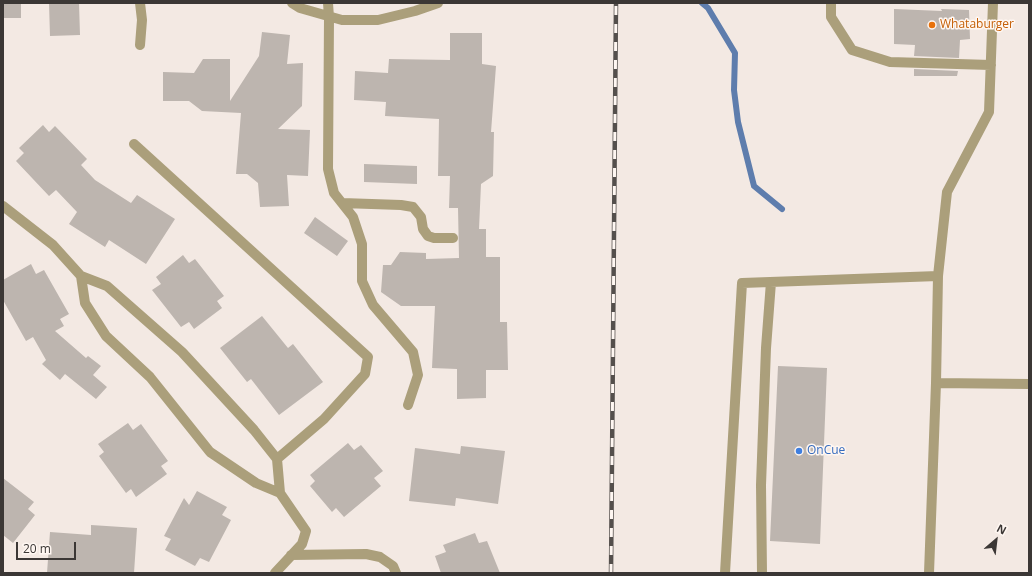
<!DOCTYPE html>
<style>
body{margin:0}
#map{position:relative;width:1032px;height:576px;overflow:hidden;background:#f3e9e3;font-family:"Open Sans",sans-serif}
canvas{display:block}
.frame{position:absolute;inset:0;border:4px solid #3b3735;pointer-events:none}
.north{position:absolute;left:976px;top:520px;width:40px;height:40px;-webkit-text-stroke:3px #fff7f2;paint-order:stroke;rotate:28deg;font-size:11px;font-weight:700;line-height:16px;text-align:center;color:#3b3735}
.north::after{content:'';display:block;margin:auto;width:14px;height:18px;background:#3b3735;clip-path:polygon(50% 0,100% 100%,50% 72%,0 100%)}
.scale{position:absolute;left:16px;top:542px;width:60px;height:18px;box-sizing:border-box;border:2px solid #3b3735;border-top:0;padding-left:5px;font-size:12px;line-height:14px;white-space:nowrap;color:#3b3735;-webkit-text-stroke:3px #fff7f2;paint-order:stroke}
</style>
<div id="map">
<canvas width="1032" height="576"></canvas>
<div class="frame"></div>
<div class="north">N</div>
<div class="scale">20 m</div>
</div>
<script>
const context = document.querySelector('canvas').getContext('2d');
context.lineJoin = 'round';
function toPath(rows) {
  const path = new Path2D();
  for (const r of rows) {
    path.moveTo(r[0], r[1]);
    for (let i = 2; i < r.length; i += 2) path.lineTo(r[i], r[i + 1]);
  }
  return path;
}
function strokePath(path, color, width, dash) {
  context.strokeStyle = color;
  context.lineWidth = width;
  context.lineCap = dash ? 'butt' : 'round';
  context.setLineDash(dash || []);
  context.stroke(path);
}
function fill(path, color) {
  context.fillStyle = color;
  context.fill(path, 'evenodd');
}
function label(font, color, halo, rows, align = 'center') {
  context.font = font + ' "Open Sans",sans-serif';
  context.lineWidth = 3;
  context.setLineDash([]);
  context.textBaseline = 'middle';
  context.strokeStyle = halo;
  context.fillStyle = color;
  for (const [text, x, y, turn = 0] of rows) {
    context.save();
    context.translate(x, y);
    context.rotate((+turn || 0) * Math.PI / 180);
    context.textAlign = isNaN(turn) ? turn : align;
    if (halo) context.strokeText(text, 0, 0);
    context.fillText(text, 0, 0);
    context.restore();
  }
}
strokePath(toPath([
 [702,3,708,8,735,53,734,90,738,122,754,186,782,209]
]), '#5e7dad', 6);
fill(toPath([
 [3,3,21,3,21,18,3,18],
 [49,3,79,3,80,35,50,36],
 [894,9,942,11,941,9,969,10,970,39,960,40,959,58,914,56,915,45,894,44],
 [262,32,290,35,287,64,303,63,302,106,278,129,310,130,308,176,287,175,289,206,260,207,258,183,247,174,236,174,241,113,202,111,189,101,163,101,163,72,194,73,203,59,230,59,230,101,259,56],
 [450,33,482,33,482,64,496,66,491,132,494,132,493,176,481,184,479,229,486,229,486,257,500,257,500,322,507,322,508,370,486,370,486,398,457,399,457,369,432,368,435,306,401,306,381,292,383,265,391,265,400,252,426,253,426,259,459,258,458,208,449,208,450,176,438,176,439,119,385,116,386,102,354,100,355,71,388,73,389,59,450,60],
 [914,69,958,71,957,76,914,76],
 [43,125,49,132,55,126,87,159,81,165,95,180,131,203,137,195,175,219,146,264,109,240,105,247,69,224,77,212,56,190,49,196,16,161,24,153,19,148],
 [364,164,417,166,417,184,364,182],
 [315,217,348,241,337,256,304,233],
 [183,255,189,263,195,259,224,296,217,301,222,308,194,329,189,322,181,327,152,290,161,284,156,277],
 [31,264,36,274,44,270,69,314,60,319,64,326,55,331,86,358,88,356,101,366,93,375,107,387,96,399,65,374,60,380,42,364,46,360,33,337,26,341,3,300,3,280],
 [262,316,288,348,293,344,323,382,279,415,251,379,247,382,220,348],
 [778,366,827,368,820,544,770,541],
 [128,423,133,430,141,424,168,461,161,466,167,474,136,497,131,489,126,493,99,456,104,452,98,444],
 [348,443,354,450,361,445,383,471,374,478,381,486,344,517,336,508,332,512,310,486,315,481,310,475],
 [461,446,505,451,498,504,456,498,455,506,409,501,415,448,460,454],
 [3,478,34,502,28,509,35,515,13,543,3,535],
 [197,491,227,507,222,515,231,520,209,562,200,558,195,566,165,550,171,539,164,536,184,498,189,505],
 [91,525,137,528,134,573,47,573,50,532,91,535],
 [475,533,479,543,487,541,500,573,441,573,435,556,446,552,443,545]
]), '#bdb5af');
strokePath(toPath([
 [140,3,142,20,140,45],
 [292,3,300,8,342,20,378,20,415,11,438,3],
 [328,3,329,17,328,169,334,193,353,217,362,244,362,281,373,305,413,352,418,375,408,405],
 [831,3,831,17,852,50,890,62,991,65],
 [134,144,368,357,365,374,324,419,277,459],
 [342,203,401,205,413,207,421,217,423,229,428,236,434,238,453,238],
 [3,206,53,245,81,276,107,286,182,352,254,430,277,459,280,493,306,531,302,544,275,573],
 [81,276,85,303,106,336,150,377,210,452,256,483,280,493],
 [938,276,947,192,989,112,993,3],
 [936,383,1029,384],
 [291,555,366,554,380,557,393,566,396,573],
 [725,573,742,283,938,276,936,383,929,573],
 [762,573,761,485,766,348,771,282]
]), '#ab9f7b', 10);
const rail = toPath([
 [611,573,616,3]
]);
strokePath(rail, '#544f4c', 4.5);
strokePath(rail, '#fff7f2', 3, [9]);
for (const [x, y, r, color] of [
 [932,25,4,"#e8710a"],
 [799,451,4,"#3f7fe0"]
]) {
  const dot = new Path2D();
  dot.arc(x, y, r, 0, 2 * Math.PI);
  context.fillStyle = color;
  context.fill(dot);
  strokePath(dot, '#fff7f2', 1.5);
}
label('12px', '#c56008', '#fff7f2', [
 ["Whataburger",940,25]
], 'left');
label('12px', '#366cbe', '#fff7f2', [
 ["OnCue",807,451]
], 'left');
</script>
